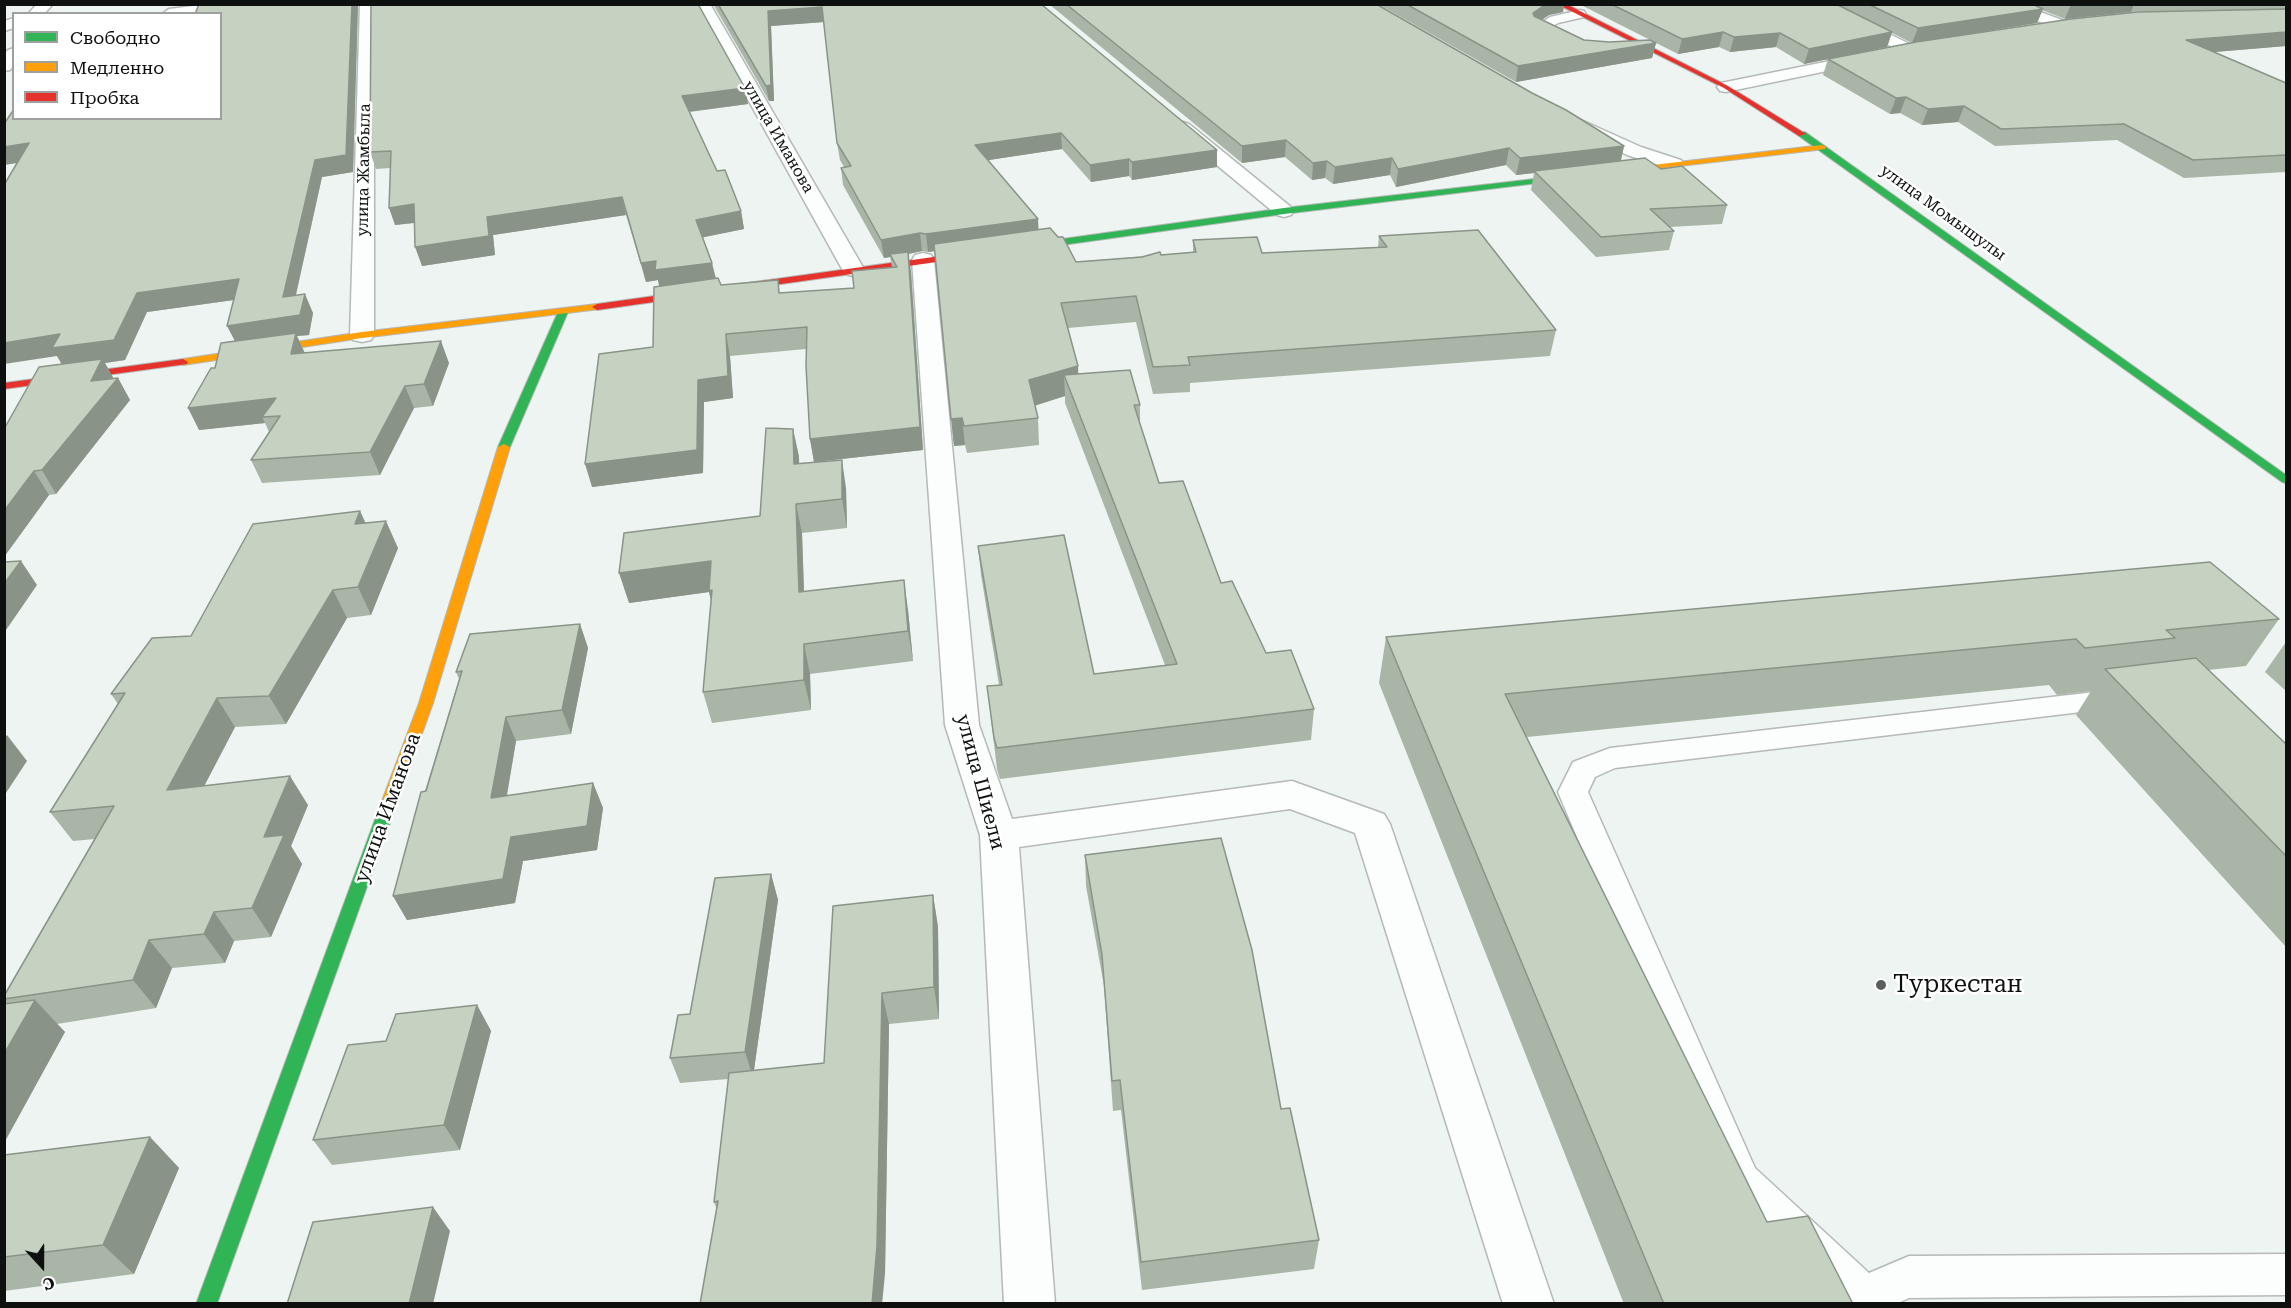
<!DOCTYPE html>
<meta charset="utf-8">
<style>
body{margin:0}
#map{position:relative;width:2291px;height:1308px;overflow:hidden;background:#eef4f1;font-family:"Roboto Serif",serif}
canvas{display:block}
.frame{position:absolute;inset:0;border:6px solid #0d100e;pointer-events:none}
.legend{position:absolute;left:12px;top:12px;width:210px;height:108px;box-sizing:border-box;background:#fff;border:2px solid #9e9f9f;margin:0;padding:8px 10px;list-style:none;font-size:18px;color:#0d100e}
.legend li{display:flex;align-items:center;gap:12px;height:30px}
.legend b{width:30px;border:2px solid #9e9f9f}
.north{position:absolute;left:12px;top:1236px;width:60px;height:60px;-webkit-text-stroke:4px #fff;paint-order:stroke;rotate:159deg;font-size:16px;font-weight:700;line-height:24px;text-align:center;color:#0d100e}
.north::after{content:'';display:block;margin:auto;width:21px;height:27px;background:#0d100e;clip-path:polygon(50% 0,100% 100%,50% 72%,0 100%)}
</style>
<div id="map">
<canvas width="2291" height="1308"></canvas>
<div class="frame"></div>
<ul class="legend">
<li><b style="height:8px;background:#30b455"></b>Свободно</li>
<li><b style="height:8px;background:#ff9f0a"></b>Медленно</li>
<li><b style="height:8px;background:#e5322d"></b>Пробка</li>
</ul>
<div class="north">С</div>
</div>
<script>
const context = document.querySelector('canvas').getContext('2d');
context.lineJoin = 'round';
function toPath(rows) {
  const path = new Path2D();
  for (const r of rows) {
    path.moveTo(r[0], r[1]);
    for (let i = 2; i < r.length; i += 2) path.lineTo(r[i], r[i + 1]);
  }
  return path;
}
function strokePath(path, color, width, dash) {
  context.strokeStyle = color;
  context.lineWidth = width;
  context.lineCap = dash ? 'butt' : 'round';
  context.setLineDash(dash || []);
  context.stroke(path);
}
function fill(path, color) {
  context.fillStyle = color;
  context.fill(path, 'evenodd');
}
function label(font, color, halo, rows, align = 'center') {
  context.font = font + ' "Roboto Serif",serif';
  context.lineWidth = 5;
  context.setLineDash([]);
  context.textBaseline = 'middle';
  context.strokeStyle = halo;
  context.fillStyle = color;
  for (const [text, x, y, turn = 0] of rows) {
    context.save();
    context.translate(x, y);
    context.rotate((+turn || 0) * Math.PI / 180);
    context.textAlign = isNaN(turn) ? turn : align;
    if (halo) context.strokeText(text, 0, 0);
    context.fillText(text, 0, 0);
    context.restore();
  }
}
const lane = toPath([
 [1580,10,1584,11,1586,14,1584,17,1558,23,1548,29,1565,36,1567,39,1565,42,1555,42,1532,29,1550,17,1580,10],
 [2121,689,2131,692,2135,699,2131,706,1615,768,1595,777,1588,792,1755,1168,1869,1273,1909,1256,2286,1254,2286,1295,1909,1298,1896,1304,1842,1304,1727,1194,1558,792,1573,762,1610,748,2121,689]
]);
const street = toPath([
 [37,4,53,4,44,14,28,14,37,4],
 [209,4,257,4,250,8,210,14,162,14,169,9,209,4],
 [360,4,374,4,374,335,371,340,362,342,353,340,350,335,360,4],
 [695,4,710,4,864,269,861,274,853,276,845,274,842,269,695,4],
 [1807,4,1827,4,1916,47,1918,50,1916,53,1904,53,1807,4],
 [1996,4,2019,4,2070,23,2073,26,2070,29,2060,29,1998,7,1996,4],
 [14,18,14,28,4,31,4,21,14,18],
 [14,48,14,65,10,70,4,71,4,54,8,50,14,48],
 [1869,53,1877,58,1875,61,1726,92,1720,91,1717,87,1720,83,1726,82,1869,53],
 [1581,120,1641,147,1681,160,1684,164,1681,168,1674,170,1627,155,1575,129,1572,125,1575,121,1581,120],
 [1183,122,1189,124,1291,207,1294,211,1291,215,1284,217,1277,215,1177,132,1174,128,1177,124,1183,122],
 [923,253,931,255,934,260,979,725,1012,819,1292,781,1384,814,1390,824,1554,1304,1503,1304,1355,833,1290,809,1019,847,1055,1304,1004,1304,980,835,945,725,912,260,915,255,923,253]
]);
const fast = toPath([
 [1799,132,1805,132,2286,475,2286,483,2282,482,1799,136,1799,132],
 [1560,176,1563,176,1563,180,1284,214,962,259,958,256,962,253,1284,208,1560,176],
 [563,309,568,312,510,447,508,449,500,449,498,447,558,312,563,309],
 [388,800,393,802,396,806,217,1304,196,1304,380,806,383,802,388,800]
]);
const slow = toPath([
 [1822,145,1826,147,1825,149,1560,180,1556,178,1560,176,1822,145],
 [597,304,600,305,600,309,362,338,183,365,178,362,183,359,362,332,597,304],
 [504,444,510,447,433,703,396,806,393,810,388,812,383,810,380,806,419,703,498,447,504,444]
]);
const jam = toPath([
 [1557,4,1566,4,1728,86,1806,134,1799,136,1724,88,1557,4],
 [962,253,966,256,965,258,597,310,592,307,597,304,962,253],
 [183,359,188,362,187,364,4,389,4,383,183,359]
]);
strokePath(lane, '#b5b9b7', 3);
strokePath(street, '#b5b9b7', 3);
strokePath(fast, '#b5b9b7', 2);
strokePath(slow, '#b5b9b7', 2);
strokePath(jam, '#b5b9b7', 2);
fill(lane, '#fcfdfd');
fill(street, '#fcfdfd');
fill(fast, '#30b455');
fill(slow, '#ff9f0a');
fill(jam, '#e5322d');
fill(toPath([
 [199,4,358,4,353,172,322,177,296,295,313,313,309,335,297,336,305,353,449,363,433,406,414,408,380,475,262,483,251,460,269,432,265,423,199,430,215,368,235,341,234,300,147,312,125,360,105,363,113,378,118,378,130,400,56,494,49,495,4,557,4,429,62,364,57,356,220,118],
 [713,4,1041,4,1217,150,1217,167,1132,180,1129,176,1091,182,1062,149,988,160,1038,219,1038,230,1076,262,1193,252,1193,240,1262,253,1378,247,1379,236,1556,330,1550,356,1190,383,1190,392,1153,394,1136,322,1068,328,1078,374,1140,405,1140,423,1159,483,1221,583,1266,653,1314,709,1311,740,1000,779,997,769,987,686,999,685,981,575,978,546,1094,674,1165,665,1065,403,1065,396,1035,405,1038,418,1039,445,967,453,965,445,954,446,935,251,928,252,922,251,908,254,911,272,923,450,814,462,810,439,806,349,730,356,733,398,704,402,703,473,592,487,653,347,659,286,658,280,646,282,626,215,493,235,495,255,422,266,415,223,395,225,390,168,376,169,370,152,745,88,748,104,690,112,717,171,741,211,744,229,703,237,712,263,716,278,721,285,781,293,854,288,892,267,890,257,884,258,843,185,841,168,844,167,840,160,837,143,824,22,771,26,774,101,769,101],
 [1049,4,1376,4,1624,146,1621,161,1661,169,1727,205,1722,224,1670,227,1674,231,1669,250,1596,257,1531,190,1534,173,1516,175,1506,165,1396,187,1390,175,1333,184,1325,178,1312,180,1285,157,1242,163],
 [1378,4,1564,4,1563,12,1549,15,1541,20,1584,40,1609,42,1656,43,1652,58,1516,82],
 [1579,4,2286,4,2286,46,2214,52,2286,83,2286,172,2184,178,2117,140,1995,146,1958,122,1922,125,1900,113,1890,114,1823,75,1828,59,2161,11,2131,12,2065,19,2042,10,2037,23,1912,43,1892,33,1887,47,1804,64,1776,47,1730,52,1719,47,1678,54],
 [793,429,799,457,799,464,846,488,847,528,802,533,804,592,908,610,913,661,810,674,811,710,712,723,703,692,711,601,709,592,629,603,760,516],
 [360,511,365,523,398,548,371,615,347,618,286,724,235,727,204,786,308,805,291,846,302,864,271,937,234,941,225,963,172,968,156,1008,57,1024,65,1032,4,1143,4,1004,6,1003,4,1002,4,996,95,839,73,841,50,812,118,704,111,694,191,636],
 [2279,619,2246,666,2208,670,2286,744,2286,947,2076,715,2091,691,2057,695,2049,685,1527,737,1767,1222,1853,1304,1624,1304,1379,683,1386,637],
 [580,624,588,648,571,734,516,741,507,796,593,783,603,808,597,850,523,861,515,903,407,920,393,896,459,679,456,672],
 [2286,642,2286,691,2265,672],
 [1085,855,1281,1109,1319,1240,1314,1269,1142,1290,1121,1110,1113,1111,1104,986,1086,886],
 [771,874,778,900,754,1070,824,1063,933,895,938,927,939,1019,889,1024,885,1274,717,1210,714,1202,728,1079,680,1083,670,1058,690,1014],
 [477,1005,491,1031,460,1150,332,1165,313,1140,386,1041],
 [150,1137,179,1168,134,1274,4,1291,4,1155]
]), '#a9b5a7');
fill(toPath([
 [352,4,358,4,353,172,322,177,291,316,283,297],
 [1546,4,1564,4,1563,12,1549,15,1531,27,1533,13],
 [2071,4,2134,4,2131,12,2065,19],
 [822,7,824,22,771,26,774,101,769,101,766,86,768,11],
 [2043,9,2037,23,1912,43,1918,28],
 [1723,32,1719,47,1678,54,1682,39],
 [1892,32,1887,47,1804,64,1809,49],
 [2286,32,2286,46,2179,55,2186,40],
 [1780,33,1776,47,1730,52,1734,37],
 [1656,43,1652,58,1516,82,1518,66],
 [745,88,748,104,686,112,682,96],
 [1906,97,1900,113,1890,114,1896,98],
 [1964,106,1958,122,1922,125,1928,109],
 [1061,133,1062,149,976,162,975,145],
 [1286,140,1285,157,1242,163,1242,146],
 [29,143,38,160,4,165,4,147],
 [1624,146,1620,163,1534,171,1534,173,1516,175,1520,158],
 [1509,148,1506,165,1396,187,1398,169],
 [1217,150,1217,167,1132,180,1132,162],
 [1392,158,1390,175,1333,184,1335,167],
 [1129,159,1129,176,1091,182,1090,165],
 [1327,161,1325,178,1312,180,1313,163],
 [622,197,626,215,493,235,495,255,422,266,415,247,487,217],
 [414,204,421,222,395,225,389,208],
 [741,211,744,229,700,238,696,220],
 [1038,219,1039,237,928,252,926,234],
 [920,233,922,251,908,254,911,272,923,450,814,462,810,439,908,254,890,254,890,257,884,258,881,240],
 [656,261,712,263,716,281,660,289,658,280,646,282,641,263],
 [239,279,248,298,147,312,125,360,105,363,115,381,118,378,130,400,56,494,42,470,64,368,57,356,4,364,4,343,137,293],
 [305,294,313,313,309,335,297,336,305,354,301,376,237,345,227,326],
 [726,334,730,356,733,398,704,402,703,473,592,487,585,464,698,380],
 [441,341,449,363,433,406,424,384],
 [1078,366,1079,392,1064,375,1065,396,1031,407,1029,380],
 [405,386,414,408,380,475,370,452],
 [276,398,262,417,265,423,199,430,188,408],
 [962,418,965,445,954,446,951,419],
 [793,429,799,457,800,493,794,464],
 [842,460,846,488,847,528,842,499],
 [34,471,49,495,4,557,4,511],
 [796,504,802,533,805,622,799,592],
 [360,511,373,539,355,524],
 [386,521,398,548,371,615,358,587],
 [21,561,37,585,4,633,4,584],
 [711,561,716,620,709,592,629,603,619,573],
 [904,580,908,610,913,661,908,631],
 [333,590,347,618,286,724,269,696],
 [580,624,588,648,571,734,562,710],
 [804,644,810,674,811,710,804,680],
 [217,698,235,727,187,819,167,790],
 [506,717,516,741,502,822,491,798],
 [7,735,27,761,4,796,4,739],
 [290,776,308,805,291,846,302,864,271,937,252,908,264,837],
 [593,783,603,808,597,850,523,861,515,903,407,920,393,896],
 [771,874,778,900,753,1077,745,1052],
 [933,895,938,927,939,1019,934,987],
 [214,912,234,941,225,963,204,934],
 [149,940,172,968,156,1008,133,980],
 [882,993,889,1024,885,1274,882,1304,872,1304],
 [35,1000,65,1032,4,1143,4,1054],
 [477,1005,491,1031,460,1150,444,1125],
 [150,1137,179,1168,134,1274,103,1245],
 [433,1207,450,1231,433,1304,409,1304]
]), '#8a9388');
const building = toPath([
 [199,4,352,4,346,155,315,160,283,297,305,294,300,315,227,326,239,279,137,293,114,340,52,348,60,334,4,343,4,185,29,143,4,147,4,124,14,109,14,118,220,118,220,14,195,14,199,4],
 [371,4,698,4,745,88,682,96,717,171,725,170,741,211,696,220,712,263,655,270,656,261,641,263,622,197,487,217,489,236,415,247,414,204,389,208,391,151,370,152,371,4],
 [718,4,1041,4,1217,150,1132,162,1129,159,1090,165,1061,133,975,145,1038,219,926,234,920,233,881,240,841,168,851,166,837,143,822,7,768,11,771,85,766,86,718,4],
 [1066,4,1376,4,1532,93,1566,110,1624,146,1520,158,1509,148,1398,169,1392,158,1335,167,1327,161,1313,163,1286,140,1242,146,1066,4],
 [1406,4,1546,4,1533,13,1534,16,1584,40,1609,42,1650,40,1656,43,1518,66,1406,4],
 [1611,4,1836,4,1892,32,1809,49,1780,33,1734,37,1723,32,1682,39,1611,4],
 [1868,4,2032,4,2043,9,1918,28,1868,4],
 [2286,9,2286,32,2186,40,2286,83,2286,155,2193,160,2124,124,2001,129,1964,106,1928,109,1906,97,1896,98,1828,59,1916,42,2071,19,2138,12,2286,9],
 [1645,158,1661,169,1682,166,1727,205,1650,209,1674,231,1601,237,1534,171,1645,158],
 [1050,228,1058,237,1063,237,1076,262,1142,257,1160,252,1161,255,1196,252,1193,240,1257,237,1262,253,1387,247,1379,236,1478,230,1556,330,1188,357,1190,365,1153,367,1136,296,1061,303,1078,366,1029,380,1038,418,964,426,962,418,951,419,934,244,1050,228],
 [908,252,920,427,810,439,806,366,807,327,726,334,728,376,698,380,697,450,585,464,599,354,653,347,654,287,718,278,721,285,778,280,779,293,854,288,852,271,897,267,890,254,908,252],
 [296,333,291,354,441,341,424,384,405,386,370,452,251,460,280,416,262,417,276,398,188,408,211,368,215,368,221,343,296,333],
 [102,359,91,381,118,378,42,470,34,471,4,511,4,429,39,367,102,359],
 [1130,370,1140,405,1134,405,1159,483,1183,481,1221,583,1232,581,1266,653,1291,650,1314,709,997,748,994,738,987,686,1002,685,978,546,1064,535,1094,674,1177,664,1064,375,1130,370],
 [766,428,793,429,794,464,842,460,842,499,796,504,799,592,904,580,908,631,804,644,804,680,703,692,712,590,709,591,711,561,619,573,624,533,760,516,766,428],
 [360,511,355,524,386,521,358,587,333,590,269,696,217,698,167,790,290,776,264,837,284,835,252,908,214,912,204,934,149,940,133,980,4,999,4,996,114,806,50,812,125,693,111,694,152,638,191,636,253,524,360,511],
 [21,561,4,584,4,562,21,561],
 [2210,562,2279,619,2166,630,2175,638,2085,648,2076,639,1505,694,1767,1222,1808,1216,1853,1304,1664,1304,1386,637,2210,562],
 [580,624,562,710,506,717,491,798,593,783,587,826,511,837,503,879,393,896,421,792,426,791,462,671,456,672,470,634,580,624],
 [2196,658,2286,744,2286,856,2105,669,2196,658],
 [1221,838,1252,950,1281,1109,1290,1108,1319,1240,1141,1262,1120,1080,1112,1081,1102,955,1085,855,1221,838],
 [771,874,745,1052,670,1058,678,1015,690,1014,715,878,771,874],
 [933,895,934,987,882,993,877,1246,872,1304,700,1304,718,1201,714,1202,729,1073,824,1063,833,906,933,895],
 [35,1000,4,1054,4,1004,35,1000],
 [477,1005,444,1125,313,1140,348,1045,386,1041,396,1014,477,1005],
 [150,1137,103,1245,4,1257,4,1155,150,1137],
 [433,1207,409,1304,287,1304,313,1222,433,1207]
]);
fill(building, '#c5d2c2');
strokePath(building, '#8a9388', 1.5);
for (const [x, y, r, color] of [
 [1881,985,6,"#5c605d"]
]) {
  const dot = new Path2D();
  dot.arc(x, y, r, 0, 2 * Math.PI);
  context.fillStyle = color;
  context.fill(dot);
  strokePath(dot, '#fff', 2);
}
label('16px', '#0d100e', '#fff', [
 ["улица Иманова",778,137,60],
 ["улица Жамбыла",364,170,-89],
 ["улица Момышулы",1943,213,36]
]);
label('20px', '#0d100e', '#fff', [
 ["улица Шиели",980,782,75],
 ["улица Иманова",388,808,-70]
]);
label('24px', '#0d100e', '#fff', [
 ["Туркестан",1893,985]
], 'left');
</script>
